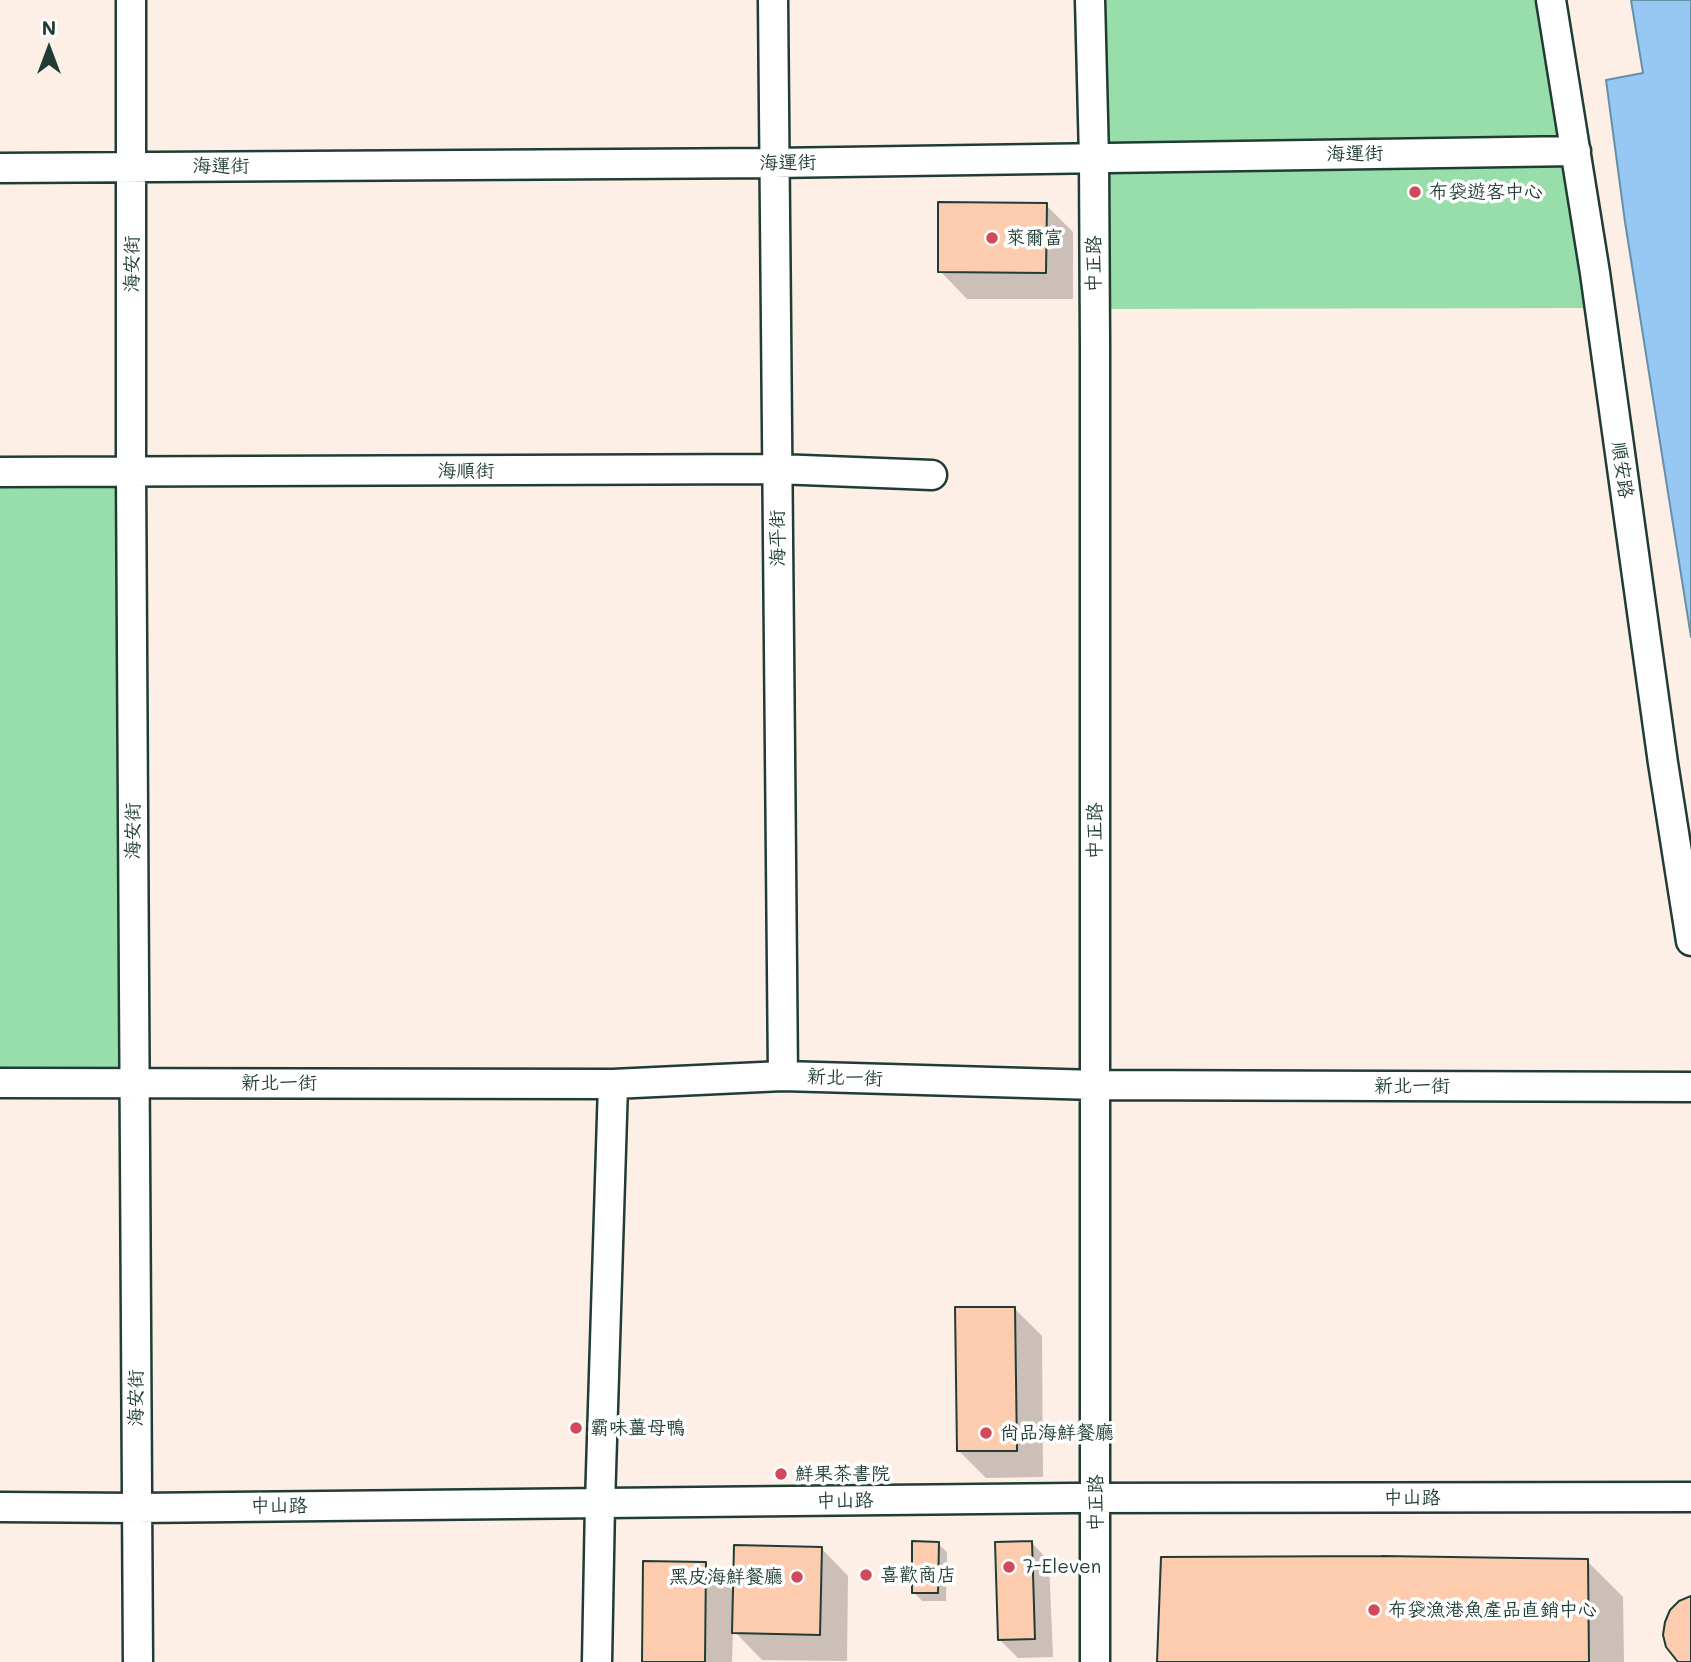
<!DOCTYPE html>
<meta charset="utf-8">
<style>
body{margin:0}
#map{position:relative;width:1691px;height:1662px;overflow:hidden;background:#feefe6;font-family:Mali,sans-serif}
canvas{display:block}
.north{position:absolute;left:14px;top:14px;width:70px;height:70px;-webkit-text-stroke:5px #fff;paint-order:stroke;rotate:0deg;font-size:19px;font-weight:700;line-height:28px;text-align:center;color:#1f3d34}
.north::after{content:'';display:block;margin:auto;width:24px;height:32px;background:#1f3d34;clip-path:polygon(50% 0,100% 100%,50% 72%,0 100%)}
</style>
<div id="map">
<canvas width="1691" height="1662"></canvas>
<div class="north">N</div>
</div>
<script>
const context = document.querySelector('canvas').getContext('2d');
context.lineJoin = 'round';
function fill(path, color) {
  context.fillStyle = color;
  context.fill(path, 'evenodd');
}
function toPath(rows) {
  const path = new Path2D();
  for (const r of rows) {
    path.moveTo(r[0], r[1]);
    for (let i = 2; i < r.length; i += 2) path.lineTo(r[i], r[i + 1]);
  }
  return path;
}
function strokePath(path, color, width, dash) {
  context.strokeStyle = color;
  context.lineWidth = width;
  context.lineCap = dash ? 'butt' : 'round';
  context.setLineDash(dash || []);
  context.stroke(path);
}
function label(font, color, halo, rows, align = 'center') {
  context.font = font + ' Mali,"LXGW WenKai TC",sans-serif';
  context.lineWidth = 7;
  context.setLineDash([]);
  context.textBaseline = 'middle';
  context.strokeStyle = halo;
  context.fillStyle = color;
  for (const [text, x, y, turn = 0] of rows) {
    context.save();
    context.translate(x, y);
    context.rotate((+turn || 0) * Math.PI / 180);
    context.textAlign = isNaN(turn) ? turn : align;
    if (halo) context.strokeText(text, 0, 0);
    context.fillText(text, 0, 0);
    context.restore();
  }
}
fill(toPath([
 [1088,0,1536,0,1600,308,1094,309],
 [0,472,131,472,135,1083,0,1083]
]), '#97deab');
const water = toPath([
 [1631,0,1691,0,1691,637,1625,222,1606,80,1643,73,1631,0]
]);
fill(water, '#96c8f3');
strokePath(water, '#6690a7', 2);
fill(toPath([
 [1046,205,1073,232,1073,299,967,299,940,271],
 [1014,1308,1042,1336,1043,1477,986,1478,959,1451],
 [1031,1542,1049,1561,1053,1657,1018,1658,999,1639],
 [938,1544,947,1552,946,1601,922,1601,914,1592],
 [821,1548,848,1576,847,1661,762,1660,733,1630,732,1662,644,1662,706,1564,735,1593],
 [1587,1561,1623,1597,1624,1662,1159,1662]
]), '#0003');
const building = toPath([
 [938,202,1047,203,1046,273,938,272,938,202],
 [955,1307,1015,1307,1017,1451,957,1451,955,1307],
 [912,1541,939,1542,938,1593,912,1593,912,1541],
 [1032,1541,1035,1639,998,1640,995,1542,1032,1541],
 [734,1545,822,1547,820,1635,732,1633,734,1545],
 [1382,1556,1588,1559,1589,1662,1157,1662,1161,1557,1382,1556],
 [643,1561,706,1562,705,1662,642,1662,643,1561],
 [1691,1596,1691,1662,1678,1662,1666,1647,1663,1635,1665,1622,1670,1610,1679,1601,1691,1596]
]);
fill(building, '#fdcbad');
strokePath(building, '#1f3d34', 2);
const street = toPath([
 [131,0,131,472,138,1662],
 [773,0,783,1076],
 [1090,0,1094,158,1095,344,1095,1662],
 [1551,0,1595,273,1663,763,1691,941],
 [0,168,773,163,1576,151],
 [0,472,777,469,932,475],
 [0,1083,613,1084,783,1076,1096,1085,1691,1087],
 [0,1507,137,1508,1073,1498,1691,1497],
 [597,1662,600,1504,613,1084]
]);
strokePath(street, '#1f3d34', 33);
strokePath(street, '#fff', 28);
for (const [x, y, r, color] of [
 [1415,192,7,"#d1495b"],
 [992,238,7,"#d1495b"],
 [576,1428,7,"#d1495b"],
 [986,1433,7,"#d1495b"],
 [781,1474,7,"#d1495b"],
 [1009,1567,7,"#d1495b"],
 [866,1575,7,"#d1495b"],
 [797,1577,7,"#d1495b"],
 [1374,1610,7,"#d1495b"]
]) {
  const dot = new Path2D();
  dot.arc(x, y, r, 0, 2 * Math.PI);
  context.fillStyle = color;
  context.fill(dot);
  strokePath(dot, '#fff', 2.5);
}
label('19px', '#1f3d34', '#fff', [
 ["海運街",1355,154,-1],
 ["海運街",788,163,-1],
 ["海運街",221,166],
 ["海安街",132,264,-90],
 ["中正路",1094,264,-90],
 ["順安路",1622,470,82],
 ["海順街",466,471],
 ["海平街",778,538,-91],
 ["海安街",133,831,-90],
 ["中正路",1095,831,-90],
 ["新北一街",845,1078,2],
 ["新北一街",279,1083],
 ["新北一街",1412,1086],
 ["海安街",136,1398,-90],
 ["中山路",1412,1498],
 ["中山路",845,1501,-1],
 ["中正路",1096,1503,-90],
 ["中山路",279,1506]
]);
label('19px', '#1f3d34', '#fff', [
 ["布袋遊客中心",1429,192],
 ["萊爾富",1006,238],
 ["霸味薑母鴨",590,1428],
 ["尚品海鮮餐廳",1000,1433],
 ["鮮果茶書院",795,1474],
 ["7-Eleven",1023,1567],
 ["喜歡商店",880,1575],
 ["黑皮海鮮餐廳",783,1577,"right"],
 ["布袋漁港魚產品直銷中心",1388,1610]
], 'left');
</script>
